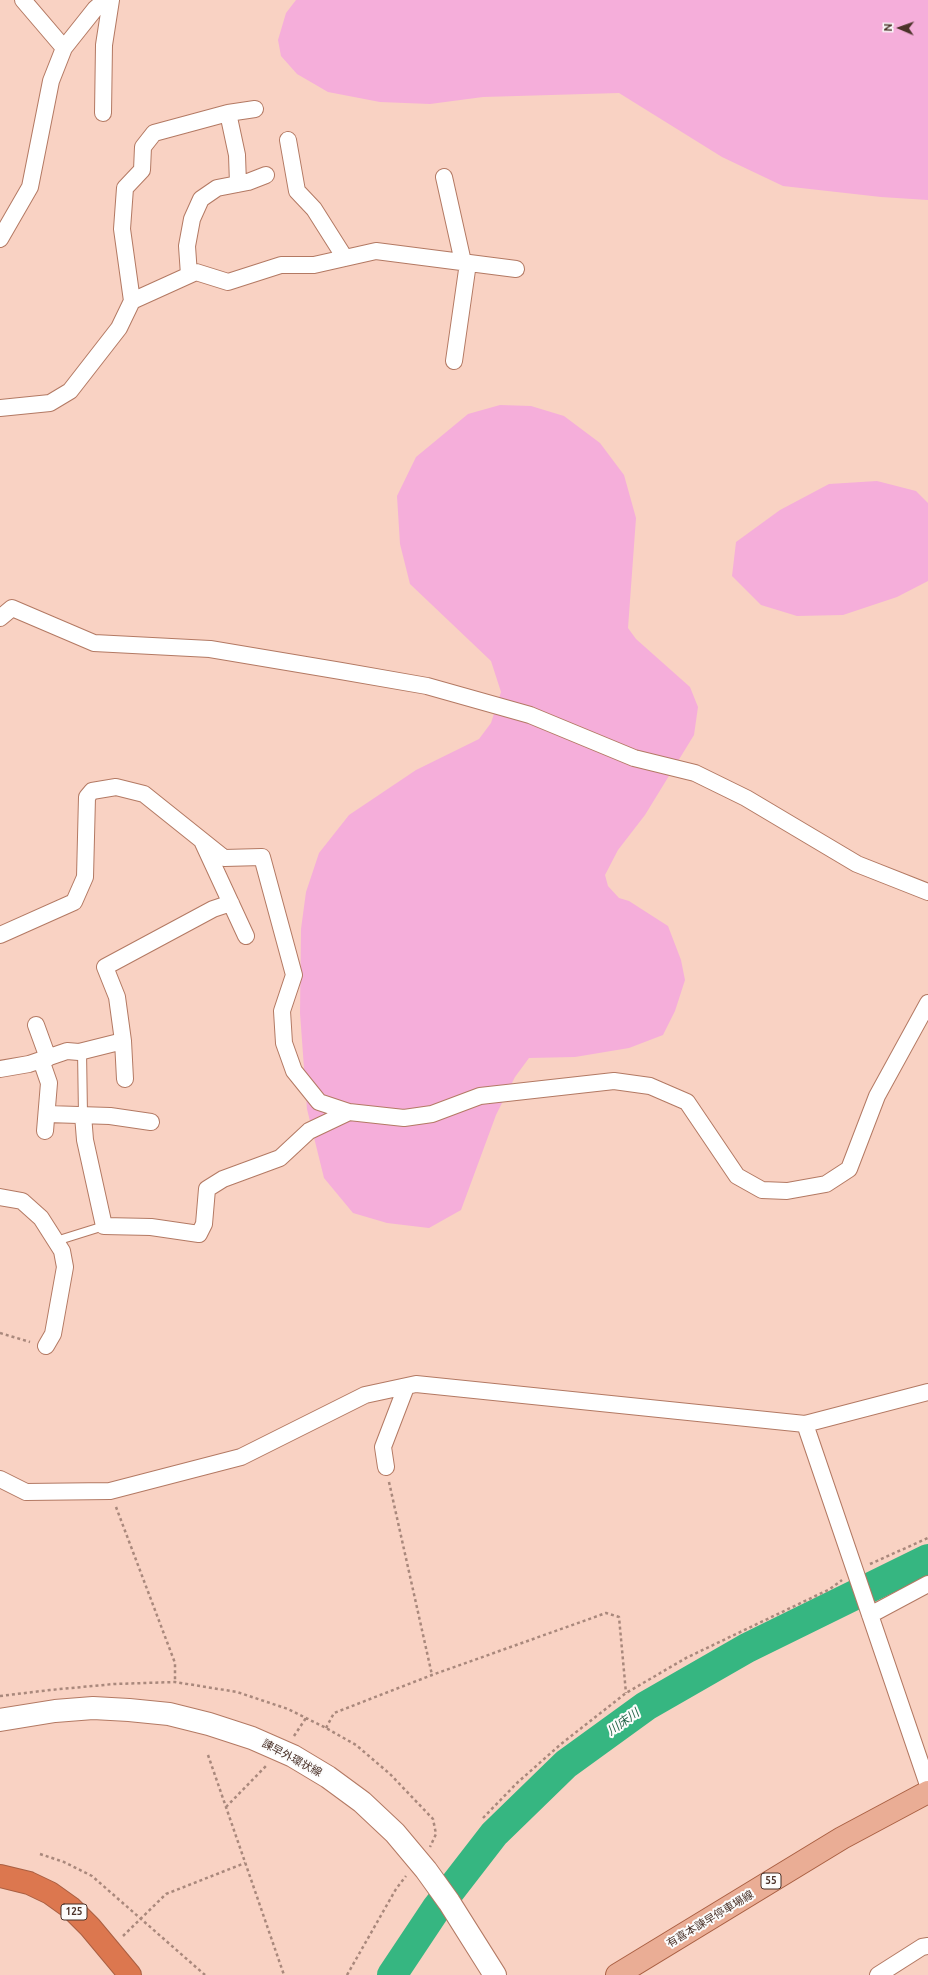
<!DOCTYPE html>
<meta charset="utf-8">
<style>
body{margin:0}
#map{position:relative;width:928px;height:1975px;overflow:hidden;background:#f9d2c3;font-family:Ubuntu,sans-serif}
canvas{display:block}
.north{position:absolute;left:880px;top:8px;width:40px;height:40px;-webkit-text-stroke:3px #fcfcfc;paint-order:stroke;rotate:272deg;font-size:11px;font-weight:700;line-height:16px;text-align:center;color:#4b3229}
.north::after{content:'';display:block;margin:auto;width:14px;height:18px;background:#4b3229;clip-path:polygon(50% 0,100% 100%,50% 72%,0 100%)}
</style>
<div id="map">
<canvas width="928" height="1975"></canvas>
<div class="north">N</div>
</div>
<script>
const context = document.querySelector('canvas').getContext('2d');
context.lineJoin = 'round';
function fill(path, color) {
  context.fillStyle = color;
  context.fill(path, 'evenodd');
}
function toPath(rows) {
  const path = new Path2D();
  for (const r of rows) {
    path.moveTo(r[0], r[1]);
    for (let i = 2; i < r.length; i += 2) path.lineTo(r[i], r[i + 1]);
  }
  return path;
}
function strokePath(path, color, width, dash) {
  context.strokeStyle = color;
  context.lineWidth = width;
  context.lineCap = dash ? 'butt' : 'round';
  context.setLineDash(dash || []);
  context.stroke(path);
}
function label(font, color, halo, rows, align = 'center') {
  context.font = font + ' Ubuntu,"Noto Sans JP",sans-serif';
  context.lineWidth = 4;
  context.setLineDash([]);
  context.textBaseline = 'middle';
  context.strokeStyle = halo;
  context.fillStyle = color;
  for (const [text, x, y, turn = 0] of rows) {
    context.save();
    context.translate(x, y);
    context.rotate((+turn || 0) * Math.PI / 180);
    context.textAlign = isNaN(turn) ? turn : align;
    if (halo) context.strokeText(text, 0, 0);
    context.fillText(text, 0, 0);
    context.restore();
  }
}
fill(toPath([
 [296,0,928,0,928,200,881,197,783,186,722,157,619,93,483,97,430,104,380,102,328,92,297,74,281,56,278,40,286,13],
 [500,405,531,406,564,416,600,443,624,475,636,518,628,628,636,639,690,687,698,707,694,735,645,815,618,850,605,875,608,886,619,898,629,901,668,926,681,960,685,980,675,1011,663,1035,629,1048,575,1057,529,1058,515,1077,496,1115,461,1210,429,1228,387,1223,353,1213,324,1178,307,1109,300,1013,301,929,306,892,319,853,349,815,416,770,479,739,491,723,501,692,491,661,410,584,400,544,397,496,416,457,468,414],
 [877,481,916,491,928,503,928,581,897,597,843,615,797,616,761,605,732,576,736,542,780,510,829,484]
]), '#f5aeda');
strokePath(toPath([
 [392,1975,436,1909,494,1834,566,1764,646,1706,747,1648,928,1559]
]), '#36b681', 30);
const lane = toPath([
 [82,1051,83,1115],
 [56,1241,104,1226]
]);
const street = toPath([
 [23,0,64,48],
 [103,113,104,45,111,0],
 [288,140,297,191,314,209,345,258],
 [444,177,463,262],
 [238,184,237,155,228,113,255,109],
 [0,239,30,187,51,81,64,48,95,9,105,0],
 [189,275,187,246,192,219,201,199,217,188,248,182,266,175],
 [132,301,122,229,125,188,142,170,143,147,154,133,228,113],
 [454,361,468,263],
 [0,408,50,403,70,391,119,328,132,301,196,272,228,282,281,265,314,265,376,251,516,269],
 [0,618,12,608,94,643,210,649,341,671,427,686,530,715,634,758,695,773,746,798,857,864,928,892],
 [203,843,246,936],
 [0,935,74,902,85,877,87,797,92,791,116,787,144,794,224,858,262,857,294,975,282,1011,284,1043,294,1071,319,1102,349,1112,404,1118,432,1114,480,1096,614,1081,650,1086,687,1102,737,1176,762,1190,787,1191,826,1184,849,1169,877,1096,928,1003],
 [36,1025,48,1058],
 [123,1041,117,997,105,967,213,909,231,903],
 [41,1060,49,1083,45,1131],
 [0,1069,29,1064,67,1051,79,1052,123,1041,125,1079],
 [47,1114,110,1116,151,1122],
 [83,1115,85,1140,104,1226,151,1227,199,1234,204,1224,207,1189,223,1179,280,1158,309,1131,349,1112],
 [0,1197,22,1201,41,1218,62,1251,65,1267,53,1334,46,1346],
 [805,1424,928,1785],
 [386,1467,383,1447,406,1387],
 [0,1479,26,1492,110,1491,241,1457,365,1395,416,1384,805,1424,928,1392],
 [870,1615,928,1584],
 [878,1975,922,1947,928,1946]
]);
const secondary = toPath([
 [0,1720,55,1711,93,1708,129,1710,169,1714,209,1724,252,1738,293,1756,328,1777,362,1802,395,1833,426,1870,449,1902,495,1975]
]);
const primary = toPath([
 [617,1975,842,1838,928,1792]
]);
const highway = toPath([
 [0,1876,29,1883,50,1893,71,1908,90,1927,130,1975]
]);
strokePath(lane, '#b37963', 10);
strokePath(street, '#b37963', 18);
strokePath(secondary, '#b37963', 24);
strokePath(primary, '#a95f42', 24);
strokePath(highway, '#a95f42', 24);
strokePath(toPath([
 [0,1333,30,1342],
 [389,1482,432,1675],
 [116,1507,175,1663,175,1682],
 [870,1564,928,1538],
 [0,1696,50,1690,114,1684,175,1682,237,1692,288,1709,326,1728,356,1745,390,1774,433,1819,436,1834,430,1847],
 [326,1728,334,1713,432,1675,606,1613,619,1617,626,1693],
 [294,1736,306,1718],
 [208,1755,284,1975],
 [226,1807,266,1766],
 [483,1818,517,1783,561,1744,626,1693,686,1658,830,1589,842,1580],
 [40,1854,64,1862,92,1876,205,1975],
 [123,1936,166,1894,245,1863],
 [347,1975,396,1889,406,1876]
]), '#a9887c', 2.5, [3, 3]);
strokePath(lane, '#fff', 8);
strokePath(street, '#fff', 16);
strokePath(secondary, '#fff', 22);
strokePath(primary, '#eaad95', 22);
strokePath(highway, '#dc774f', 22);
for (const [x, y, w] of [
 [771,1881,20],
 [74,1912,26]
]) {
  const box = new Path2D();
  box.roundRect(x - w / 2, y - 8, w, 16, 3);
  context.fillStyle = '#fcfcfc';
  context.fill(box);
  strokePath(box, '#4b3229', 1);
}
label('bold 10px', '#4b3229', null, [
 ["55",771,1881],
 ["125",74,1912]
]);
label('11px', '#4b3229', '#fcfcfc', [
 ["諫早外環状線",292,1758,28],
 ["有喜本諫早停車場線",710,1919,-31]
]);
label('italic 12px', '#236246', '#fcfcfc', [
 ["川床川",623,1722,-36]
]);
</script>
